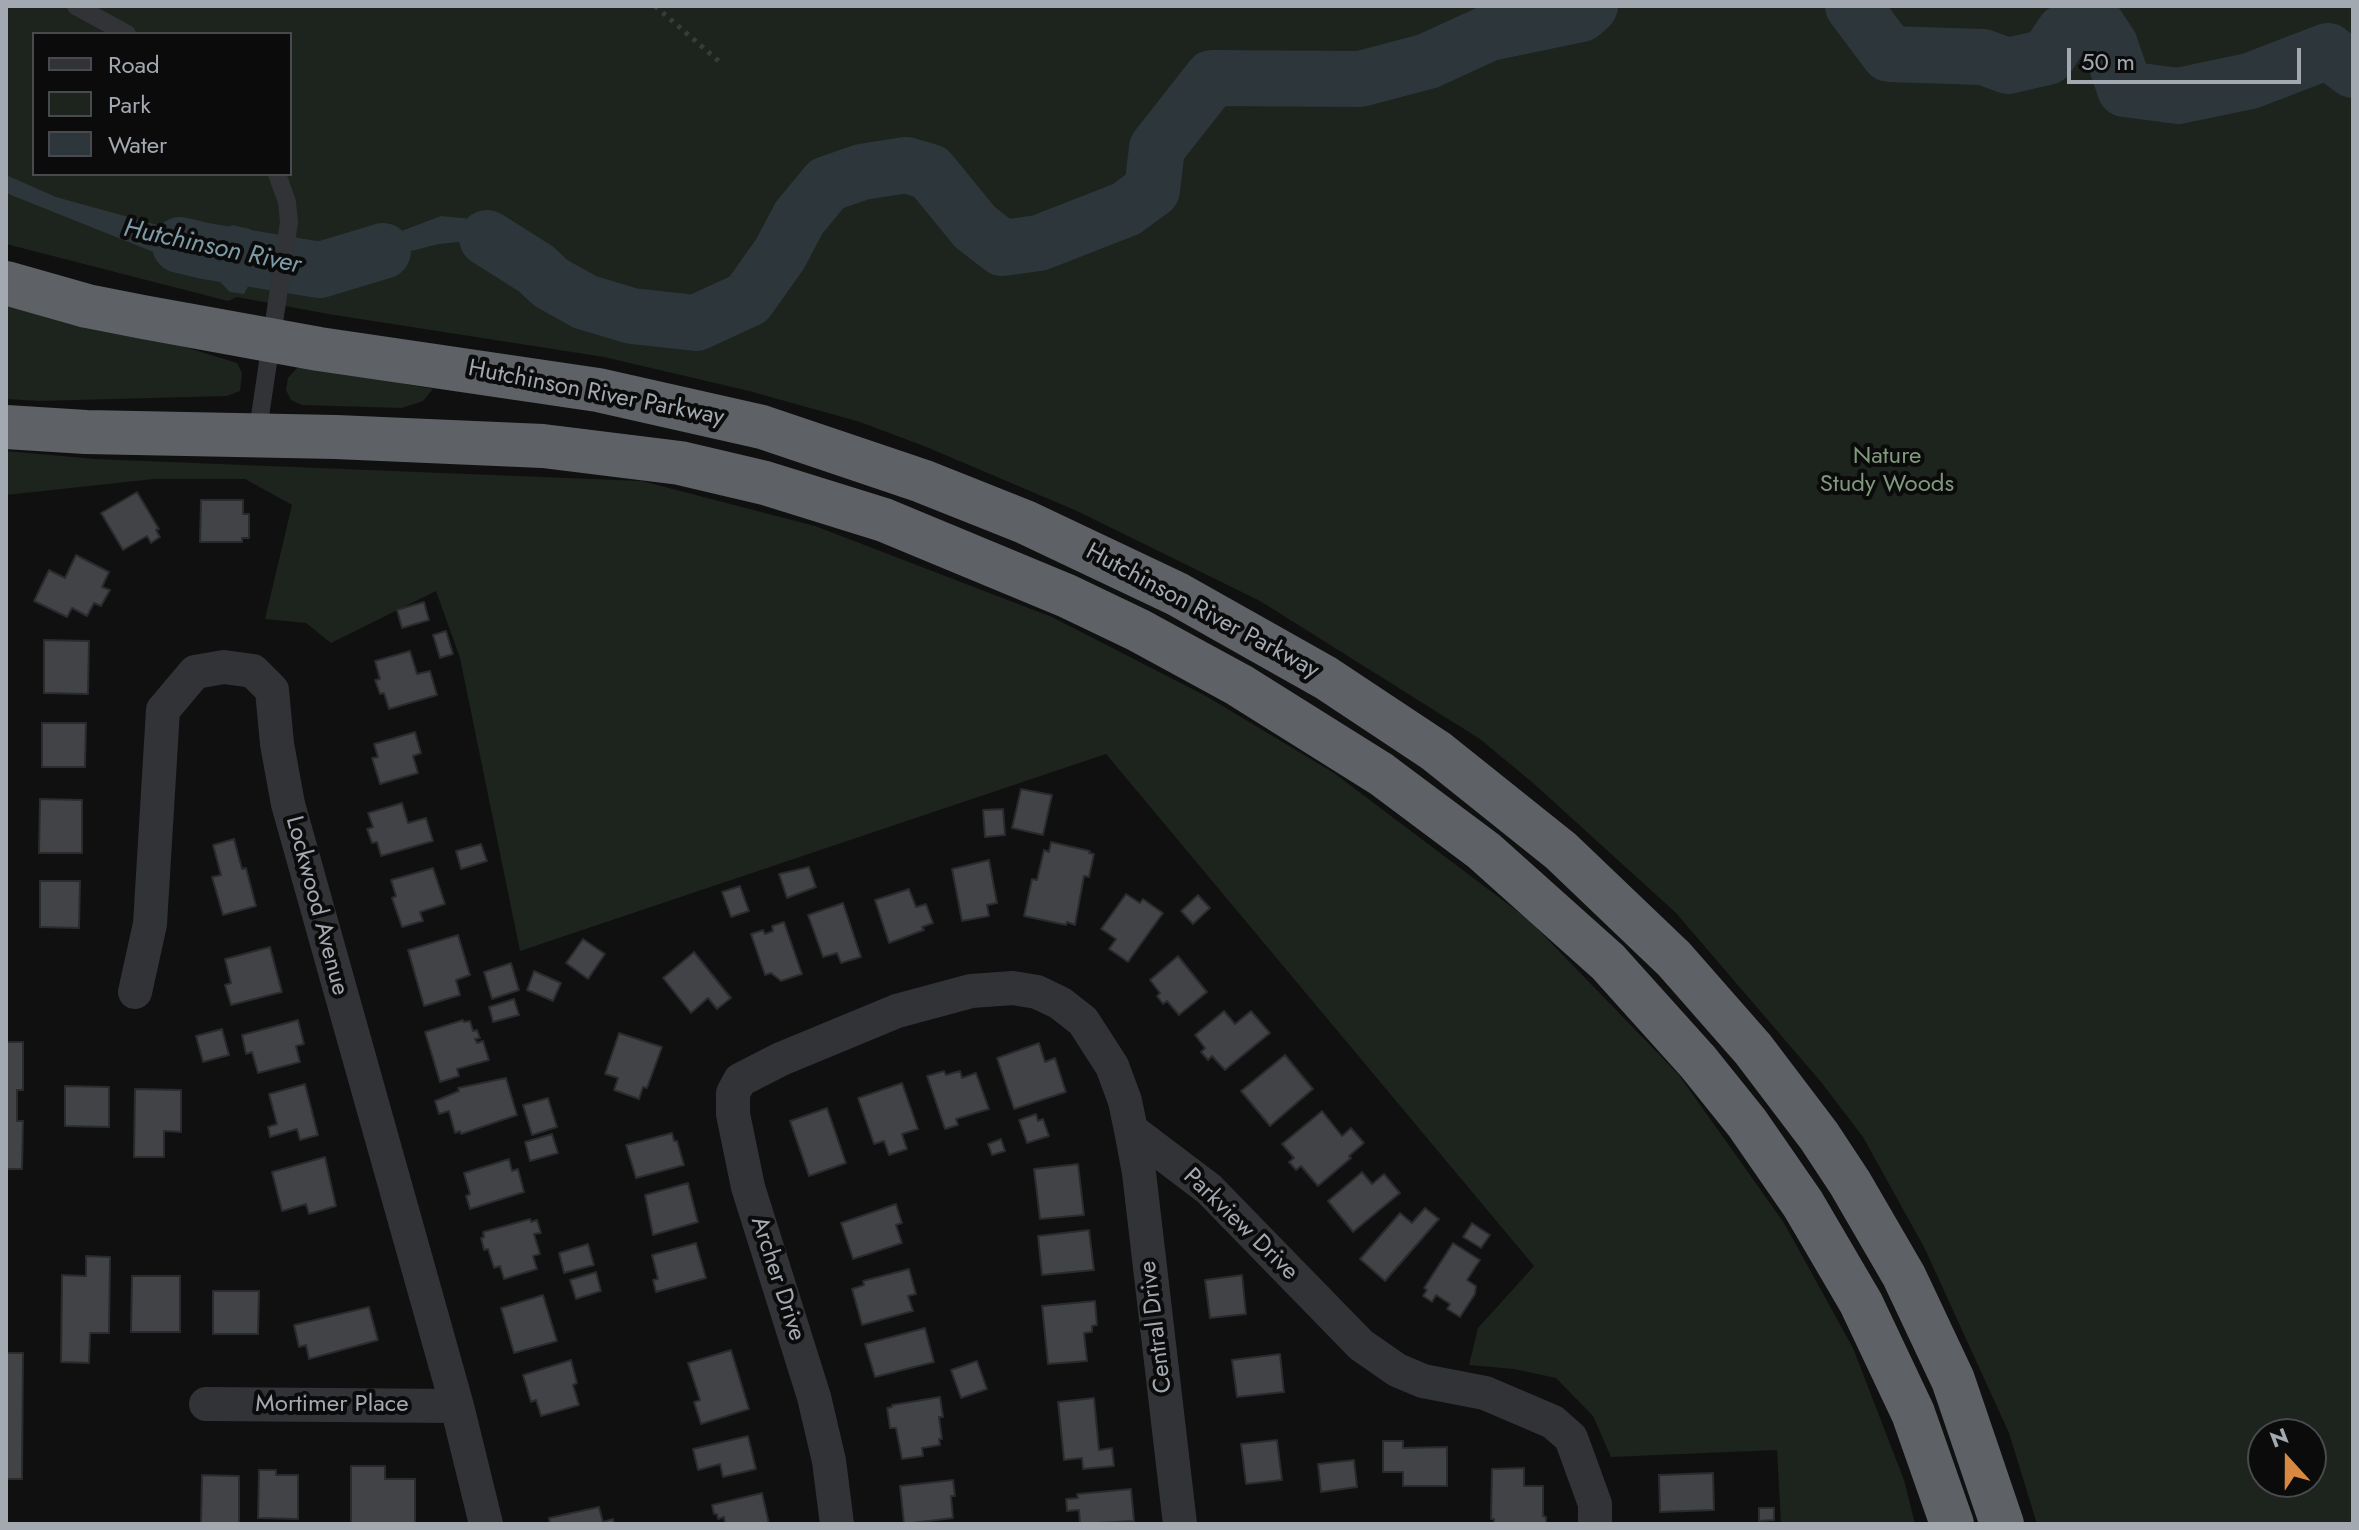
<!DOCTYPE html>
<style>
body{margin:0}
#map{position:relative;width:2359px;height:1530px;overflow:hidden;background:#101011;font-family:Jost,sans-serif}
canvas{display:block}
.frame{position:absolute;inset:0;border:8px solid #a3a9b0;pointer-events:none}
.legend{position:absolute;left:32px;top:32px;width:260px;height:144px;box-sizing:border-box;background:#0b0b0c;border:2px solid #484a4e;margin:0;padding:10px 14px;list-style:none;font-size:24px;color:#a3a9b0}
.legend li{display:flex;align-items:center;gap:16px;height:40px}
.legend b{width:40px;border:2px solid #484a4e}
.north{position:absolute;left:2247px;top:1418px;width:80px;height:80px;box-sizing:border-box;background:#0b0b0c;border:2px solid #484a4e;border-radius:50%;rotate:339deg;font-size:22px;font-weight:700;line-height:32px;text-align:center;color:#a3a9b0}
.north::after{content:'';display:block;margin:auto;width:28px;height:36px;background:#d88941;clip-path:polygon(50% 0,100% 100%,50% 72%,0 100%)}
.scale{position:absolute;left:2067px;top:48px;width:234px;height:36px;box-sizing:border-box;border:4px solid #a3a9b0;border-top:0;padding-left:10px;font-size:24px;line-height:28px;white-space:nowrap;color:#a3a9b0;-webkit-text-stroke:6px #0b0b0c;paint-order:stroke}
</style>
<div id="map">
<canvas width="2359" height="1530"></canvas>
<div class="frame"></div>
<ul class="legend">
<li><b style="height:10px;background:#323336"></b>Road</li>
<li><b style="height:22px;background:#1d231d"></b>Park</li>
<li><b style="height:22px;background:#2d363a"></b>Water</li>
</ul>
<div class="north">N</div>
<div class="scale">50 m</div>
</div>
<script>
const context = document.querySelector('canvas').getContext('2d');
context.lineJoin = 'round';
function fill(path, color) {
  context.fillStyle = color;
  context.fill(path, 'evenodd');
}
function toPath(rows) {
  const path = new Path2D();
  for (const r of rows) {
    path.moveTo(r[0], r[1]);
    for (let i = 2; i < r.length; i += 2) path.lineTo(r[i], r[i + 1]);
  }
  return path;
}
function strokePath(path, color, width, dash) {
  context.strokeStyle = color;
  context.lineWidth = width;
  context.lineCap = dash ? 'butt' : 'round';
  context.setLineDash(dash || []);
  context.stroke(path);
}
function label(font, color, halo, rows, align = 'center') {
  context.font = font + ' Jost,sans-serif';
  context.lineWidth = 8;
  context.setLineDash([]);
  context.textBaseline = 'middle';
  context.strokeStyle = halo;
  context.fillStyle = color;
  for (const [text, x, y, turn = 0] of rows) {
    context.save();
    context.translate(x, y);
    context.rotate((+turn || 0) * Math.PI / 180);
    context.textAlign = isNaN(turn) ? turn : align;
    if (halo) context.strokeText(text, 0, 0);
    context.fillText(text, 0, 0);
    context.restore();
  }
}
fill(toPath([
 [6,6,2353,6,2353,1524,2037,1524,2009,1433,1925,1249,1863,1137,1821,1082,1676,913,1533,783,1480,739,1260,601,1077,511,924,446,860,422,749,391,604,357,328,314,237,297,228,301,6,244],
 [34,34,290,34,290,174,34,174],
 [2263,1434,2311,1434,2311,1482,2263,1482],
 [6,302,146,335,237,363,242,373,240,391,227,396,39,401,6,399],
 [306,366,433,389,423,401,402,408,302,405,291,400,286,390,288,378,297,368],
 [6,451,95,459,642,481,815,526,1052,617,1206,696,1334,773,1529,920,1679,1075,1784,1223,1853,1348,1904,1480,1915,1524,1781,1524,1777,1450,1611,1457,1593,1416,1556,1378,1514,1369,1469,1365,1478,1328,1534,1266,1106,754,520,951,460,658,436,591,331,643,306,623,265,619,292,505,245,479,154,479,6,495]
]), '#1d231d');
fill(toPath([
 [6,175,56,197,212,240,232,225,250,229,258,238,253,277,244,294,230,292,206,268,161,255,6,193],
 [441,216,473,219,516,240,548,277,551,289,498,251,467,241,439,244,391,256,318,284,308,281,313,245,323,243,345,248,362,246]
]), '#2d363a');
strokePath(toPath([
 [1853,6,1889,54,1983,57,2008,66,2047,57,2064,32,2094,21,2110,45,2125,89,2178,96,2250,81,2328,51,2353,70],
 [487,238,536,269,551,283,585,302,632,316,696,323,748,299,780,254,799,218,827,184,862,172,906,165,930,172,975,227,1002,248,1039,243,1126,209,1152,190,1157,148,1212,78,1360,79,1428,61,1489,33,1581,14,1590,6],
 [180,245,205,251,320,270,383,251]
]), '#2d363a', 56);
const building = toPath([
 [137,492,159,529,156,530,160,537,151,543,147,536,123,550,101,513,137,492],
 [201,500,243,500,243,514,249,514,249,538,242,538,242,542,200,542,201,500],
 [76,555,109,572,102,587,110,590,101,606,94,603,87,616,72,608,67,617,34,601,49,570,65,578,76,555],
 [424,602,429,620,402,628,397,610,424,602],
 [446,631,453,654,440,658,433,635,446,631],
 [44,640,89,641,88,694,44,693,44,640],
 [410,651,417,674,430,671,437,695,389,709,384,693,380,694,375,680,380,679,375,661,410,651],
 [42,723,86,723,85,767,42,767,42,723],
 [415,732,421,753,413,756,418,773,380,784,372,758,378,757,374,744,415,732],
 [1021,789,1052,795,1043,835,1012,828,1021,789],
 [40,799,82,800,82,853,39,853,40,799],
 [402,803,408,823,426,818,433,841,381,856,377,842,372,843,367,829,373,827,368,813,402,803],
 [1003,809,1005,835,985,837,983,810,1003,809],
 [234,839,242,869,246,868,256,906,223,915,212,877,221,875,213,845,234,839],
 [1051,842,1090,851,1089,853,1094,854,1089,877,1084,876,1075,925,1067,922,1066,925,1024,916,1032,879,1037,880,1044,850,1049,852,1051,842],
 [481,844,487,861,461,869,456,851,481,844],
 [989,860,997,903,987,905,989,916,962,921,952,869,989,860],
 [809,867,816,887,787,898,779,874,809,867],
 [433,868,445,904,420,912,423,921,402,927,392,898,396,896,391,880,433,868],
 [40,881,80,881,79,928,40,927,40,881],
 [740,886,749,911,731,917,722,892,740,886],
 [909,889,916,907,926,904,933,923,922,927,924,930,889,943,875,900,909,889],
 [1126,894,1140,903,1143,899,1163,913,1128,962,1109,949,1116,939,1101,929,1126,894],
 [1198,895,1210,908,1193,924,1181,911,1198,895],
 [843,903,861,957,841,963,837,953,823,957,808,915,843,903],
 [784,922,802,974,781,981,771,973,765,975,751,934,763,930,765,934,773,931,772,926,784,922],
 [458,935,470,975,456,980,460,995,424,1006,408,950,458,935],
 [583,939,605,954,588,979,566,963,583,939],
 [270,947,282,992,231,1005,225,985,231,983,225,959,270,947],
 [694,952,731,998,717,1009,708,998,691,1013,663,978,694,952],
 [1178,956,1207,992,1179,1015,1167,1001,1163,1004,1157,996,1160,993,1150,980,1178,956],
 [511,963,519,990,492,999,484,972,511,963],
 [534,971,561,983,553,1001,527,990,534,971],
 [514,999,519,1015,493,1022,489,1007,514,999],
 [1224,1011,1235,1024,1251,1011,1270,1033,1225,1070,1212,1056,1208,1060,1201,1052,1205,1048,1195,1035,1224,1011],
 [298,1020,304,1044,296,1046,300,1062,258,1073,252,1052,246,1054,242,1035,298,1020],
 [463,1020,464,1022,470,1021,473,1031,477,1030,480,1038,475,1039,477,1043,483,1041,489,1060,457,1069,459,1076,440,1082,425,1032,463,1020],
 [222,1029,229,1055,203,1062,196,1036,222,1029],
 [619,1033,662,1047,647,1088,643,1087,639,1099,614,1090,618,1078,605,1074,619,1033],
 [6,1042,23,1042,23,1090,17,1090,17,1121,23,1121,22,1169,6,1169,6,1042],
 [1039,1043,1045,1062,1055,1058,1066,1092,1014,1109,997,1058,1039,1043],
 [1285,1055,1313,1089,1270,1126,1241,1091,1285,1055],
 [944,1071,946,1075,960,1071,962,1078,976,1073,989,1109,956,1119,958,1125,945,1129,927,1076,944,1071],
 [506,1078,517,1115,461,1134,460,1131,455,1133,449,1111,439,1114,435,1101,459,1091,458,1088,506,1078],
 [902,1083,918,1129,902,1134,907,1149,889,1155,884,1141,874,1144,858,1098,902,1083],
 [305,1084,318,1135,300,1140,297,1129,270,1137,268,1127,277,1124,269,1094,305,1084],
 [65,1086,109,1087,109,1127,65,1126,65,1086],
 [135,1089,181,1090,181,1132,164,1131,164,1157,134,1157,135,1089],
 [548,1098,557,1127,532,1135,523,1105,548,1098],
 [827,1108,846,1163,809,1176,790,1121,827,1108],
 [1322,1111,1342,1136,1351,1128,1364,1143,1349,1156,1351,1158,1318,1186,1301,1166,1296,1170,1289,1162,1294,1158,1282,1144,1322,1111],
 [1036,1114,1038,1121,1043,1119,1049,1136,1027,1143,1019,1120,1036,1114],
 [672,1133,674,1141,677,1141,684,1165,636,1178,626,1145,672,1133],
 [552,1134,558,1153,530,1161,525,1142,552,1134],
 [1001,1139,1005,1151,992,1155,988,1144,1001,1139],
 [325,1157,336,1206,309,1214,306,1204,282,1211,272,1172,325,1157],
 [509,1159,512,1171,518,1169,524,1192,470,1209,466,1196,470,1194,464,1173,509,1159],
 [1078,1164,1084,1215,1040,1219,1034,1169,1078,1164],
 [1362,1172,1372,1184,1384,1174,1400,1193,1353,1232,1328,1201,1362,1172],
 [688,1183,698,1222,653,1235,645,1195,688,1183],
 [896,1204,902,1223,896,1225,902,1243,853,1259,841,1223,896,1204],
 [1425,1208,1439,1219,1385,1281,1360,1259,1400,1213,1412,1223,1425,1208],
 [530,1219,531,1222,537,1220,541,1233,534,1234,540,1254,533,1256,537,1269,504,1279,500,1266,494,1268,488,1249,484,1250,481,1238,484,1237,483,1232,530,1219],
 [1472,1223,1490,1235,1481,1248,1463,1237,1472,1223],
 [1089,1230,1094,1270,1042,1275,1038,1236,1089,1230],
 [696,1243,706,1278,656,1292,653,1280,658,1279,652,1255,696,1243],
 [1453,1243,1480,1260,1467,1280,1476,1286,1475,1294,1460,1317,1447,1309,1450,1304,1436,1295,1432,1302,1423,1296,1427,1290,1424,1288,1453,1243],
 [588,1244,594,1265,564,1273,559,1253,588,1244],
 [86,1256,110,1257,109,1333,90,1333,89,1363,61,1362,62,1275,86,1276,86,1256],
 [909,1269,916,1294,908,1296,913,1311,862,1325,852,1289,864,1285,863,1281,909,1269],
 [596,1272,601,1291,576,1299,570,1280,596,1272],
 [1242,1275,1246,1314,1210,1318,1205,1280,1242,1275],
 [132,1276,180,1276,180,1332,131,1332,132,1276],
 [213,1291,259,1291,258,1334,213,1334,213,1291],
 [543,1295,557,1341,514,1353,501,1308,543,1295],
 [1095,1301,1097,1325,1092,1326,1092,1332,1084,1333,1087,1361,1048,1364,1042,1306,1095,1301],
 [369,1307,378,1340,309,1359,306,1345,299,1347,294,1325,369,1307],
 [925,1328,934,1362,875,1377,865,1344,925,1328],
 [731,1350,749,1409,701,1424,694,1402,700,1400,688,1363,731,1350],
 [6,1353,23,1353,22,1479,6,1479,6,1353],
 [1280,1354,1284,1392,1237,1397,1232,1360,1280,1354],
 [571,1360,577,1383,573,1385,579,1405,541,1416,536,1400,531,1402,523,1375,571,1360],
 [977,1361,987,1389,961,1398,951,1370,977,1361],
 [940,1397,943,1417,939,1417,942,1439,939,1439,940,1445,922,1448,923,1456,902,1459,896,1428,890,1428,887,1408,892,1407,892,1405,940,1397],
 [1094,1398,1099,1450,1112,1448,1114,1466,1083,1469,1082,1458,1064,1460,1058,1402,1094,1398],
 [748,1436,756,1469,723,1477,720,1464,698,1470,693,1449,748,1436],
 [1277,1440,1282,1480,1246,1484,1241,1444,1277,1440],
 [1383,1441,1403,1441,1403,1448,1447,1447,1447,1486,1403,1486,1403,1472,1383,1472,1383,1441],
 [1354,1460,1357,1487,1321,1492,1318,1464,1354,1460],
 [351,1466,385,1466,385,1479,415,1479,415,1524,351,1524,351,1466],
 [1524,1468,1524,1486,1543,1486,1543,1516,1546,1517,1546,1524,1494,1524,1494,1519,1491,1519,1492,1469,1524,1468],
 [259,1470,276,1470,276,1475,298,1475,298,1519,258,1518,259,1470],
 [1713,1473,1714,1510,1660,1512,1659,1475,1713,1473],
 [202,1475,239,1476,239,1524,201,1524,202,1475],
 [953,1480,955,1496,951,1496,953,1518,904,1524,900,1486,953,1480],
 [1131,1489,1134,1521,1080,1524,1079,1510,1067,1511,1066,1499,1078,1498,1077,1494,1131,1489],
 [762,1493,769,1524,725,1524,724,1517,718,1519,717,1514,714,1514,712,1505,762,1493],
 [599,1507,603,1522,613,1519,614,1524,550,1524,549,1518,599,1507],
 [1759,1508,1774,1508,1774,1520,1759,1521,1759,1508]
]);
fill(building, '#424346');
strokePath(building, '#2a2b2d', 2);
strokePath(toPath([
 [655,6,721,63]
]), '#383a3c', 5, [4, 6]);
strokePath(toPath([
 [76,6,127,34],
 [257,436,289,222,287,202,277,174]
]), '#323336', 18);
strokePath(toPath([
 [135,992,150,924,163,710,195,672,224,667,253,671,272,690,277,744,288,804,457,1406,486,1524],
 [1131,1130,1139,1173,1180,1524],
 [206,1404,457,1406],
 [837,1524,829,1461,814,1397,748,1187,733,1114,733,1093,740,1080,781,1059,897,1011,971,991,1013,988,1037,992,1060,1003,1083,1021,1112,1066,1125,1101,1131,1130,1209,1189,1361,1345,1397,1370,1423,1381,1485,1393,1553,1422,1571,1438,1595,1504,1595,1524]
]), '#323336', 34);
strokePath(toPath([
 [6,283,87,306,143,317,319,349,598,390,762,427,922,481,1025,522,1177,594,1326,678,1436,751,1561,851,1674,959,1753,1049,1819,1136,1850,1183,1904,1276,1953,1380,2002,1524],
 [6,427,86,432,336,437,543,446,680,463,765,483,884,520,1067,596,1138,630,1239,685,1381,774,1484,851,1608,962,1698,1062,1747,1123,1803,1204,1861,1303,1913,1413,1952,1524]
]), '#5e6266', 44);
label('24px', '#a3a9b0', '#0b0b0c', [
 ["Hutchinson River Parkway",596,394,11],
 ["Hutchinson River Parkway",1202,612,28],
 ["Lockwood Avenue",316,906,75],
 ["Parkview Drive",1240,1225,44],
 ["Archer Drive",777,1279,72],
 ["Central Drive",1157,1327,-97],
 ["Mortimer Place",332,1405]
]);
label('24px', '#80997c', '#0b0b0c', [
 ["Nature",1887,457],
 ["Study Woods",1887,485]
]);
label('italic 26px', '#7e9ca7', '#0b0b0c', [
 ["Hutchinson River",212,248,12]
]);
</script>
